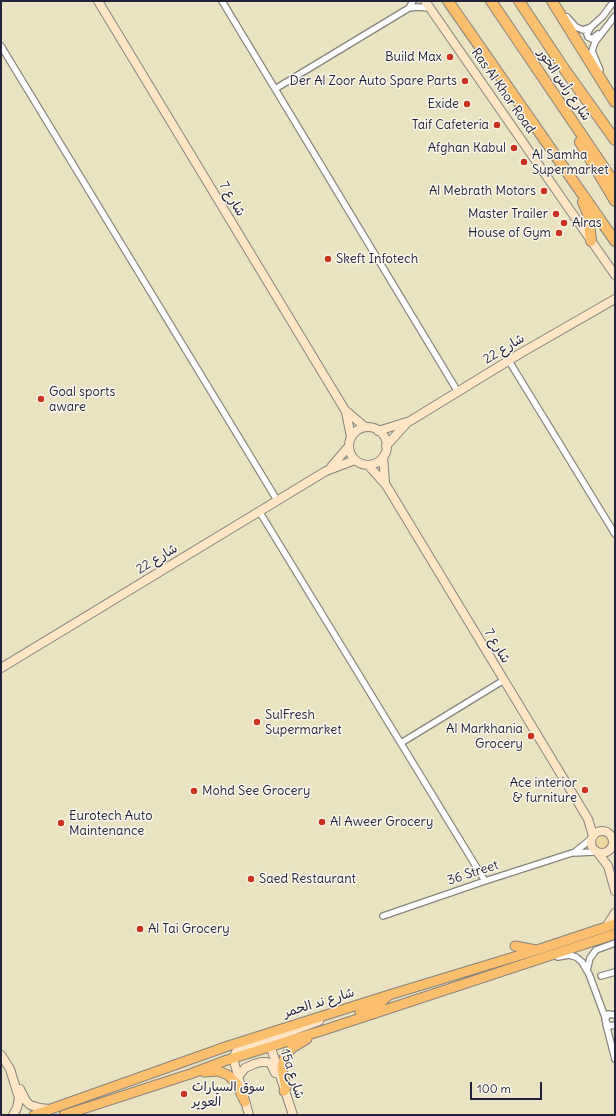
<!DOCTYPE html>
<meta charset="utf-8">
<style>
body{margin:0}
#map{position:relative;width:616px;height:1116px;overflow:hidden;background:#e9e3c2;font-family:Delius,sans-serif}
canvas{display:block}
.frame{position:absolute;inset:0;border:2px solid #22223b;pointer-events:none}
.scale{position:absolute;left:470px;top:1082px;width:72px;height:18px;box-sizing:border-box;border:2px solid #22223b;border-top:0;padding-left:5px;font-size:12px;line-height:14px;white-space:nowrap;color:#22223b;-webkit-text-stroke:3px #fbf7ec;paint-order:stroke}
</style>
<div id="map">
<canvas width="616" height="1116"></canvas>
<div class="frame"></div>
<div class="scale">100 m</div>
</div>
<script>
const context = document.querySelector('canvas').getContext('2d');
context.lineJoin = 'round';
function fill(path, color) {
  context.fillStyle = color;
  context.fill(path, 'evenodd');
}
function toPath(rows) {
  const path = new Path2D();
  for (const r of rows) {
    if (r.length === 3) {
      path.moveTo(r[0] + r[2], r[1]);
      path.arc(r[0], r[1], r[2], 0, 2 * Math.PI);
      continue;
    }
    path.moveTo(r[0], r[1]);
    for (let i = 2; i < r.length; i += 2) path.lineTo(r[i], r[i + 1]);
  }
  return path;
}
function strokePath(path, color, width, dash) {
  context.strokeStyle = color;
  context.lineWidth = width;
  context.lineCap = dash ? 'butt' : 'round';
  context.setLineDash(dash || []);
  context.stroke(path);
}
function label(font, color, halo, rows, align = 'center') {
  context.font = font + ' Delius,"Playpen Sans Arabic",sans-serif';
  context.lineWidth = 3;
  context.setLineDash([]);
  context.textBaseline = 'middle';
  context.strokeStyle = halo;
  context.fillStyle = color;
  for (const [text, x, y, turn = 0] of rows) {
    context.save();
    context.translate(x, y);
    context.rotate((+turn || 0) * Math.PI / 180);
    context.textAlign = isNaN(turn) ? turn : align;
    if (halo) context.strokeText(text, 0, 0);
    context.fillText(text, 0, 0);
    context.restore();
  }
}
fill(toPath([
 [602,843,8]
]), '#eeda9e');
const street = toPath([
 [222,1,458,392],
 [409,8,413,1],
 [567,17,576,27,583,30,591,27,603,16,614,1],
 [591,27,587,34,588,37,592,39,598,34],
 [1,46,277,500],
 [600,70,592,51,595,42,615,16],
 [275,89,409,8,417,7,430,8],
 [509,361,615,534],
 [259,511,485,881],
 [401,743,504,680],
 [576,851,591,839],
 [383,916,485,881,572,853,595,852],
 [558,957,569,955,576,957,582,962,589,974,605,1017],
 [587,970,590,958,596,950,615,943],
 [601,976,615,972],
 [615,1015,608,1014,605,1020,608,1025,610,1026,615,1025],
 [606,1024,615,1059]
]);
const secondary = toPath([
 [98,1,345,410,365,427],
 [425,1,615,275],
 [346,412,351,437],
 [368,446,19],
 [378,431,410,421,521,353,615,299],
 [386,446,406,424],
 [383,457,385,482],
 [368,465,386,485,588,819,593,836],
 [331,467,349,446],
 [1,668,326,471,355,460],
 [602,842,11],
 [598,853,608,866,615,891],
 [606,927,615,913],
 [269,1042,293,1115],
 [1,1055,10,1069,19,1098,17,1108,13,1115],
 [238,1077,245,1068,254,1064,261,1062,267,1062,271,1064,275,1073],
 [20,1089,26,1101,30,1105,40,1108,49,1109],
 [249,1115,235,1065,233,1058,236,1052,319,1021]
]);
const primary = toPath([
 [515,946,536,950],
 [360,1012,377,1006,388,996],
 [204,1072,218,1071,228,1075,236,1083,245,1102],
 [284,1091,286,1087,282,1069,284,1058,292,1048,307,1039],
 [34,1115,228,1046,389,995,537,950,615,924],
 [64,1115,190,1074,227,1060,324,1030,615,934]
]);
const highway = toPath([
 [448,1,615,241],
 [491,1,615,184],
 [519,1,565,70,615,140],
 [552,1,615,102],
 [580,142,615,201],
 [583,202,588,214,591,241]
]);
strokePath(street, '#86827e', 8);
strokePath(secondary, '#86827e', 10);
strokePath(primary, '#86827e', 11);
strokePath(highway, '#86827e', 12);
strokePath(street, '#fff', 5.5);
strokePath(secondary, '#fde5c5', 8);
strokePath(primary, '#fabe6d', 9);
strokePath(highway, '#fabe6d', 10);
for (const [x, y, r, color] of [
 [450,57,4,"#c8321e"],
 [465,81,4,"#c8321e"],
 [467,104,4,"#c8321e"],
 [497,125,4,"#c8321e"],
 [514,148,4,"#c8321e"],
 [524,162,4,"#c8321e"],
 [544,191,4,"#c8321e"],
 [556,214,4,"#c8321e"],
 [564,223,4,"#c8321e"],
 [559,233,4,"#c8321e"],
 [328,259,4,"#c8321e"],
 [41,399,4,"#c8321e"],
 [257,722,4,"#c8321e"],
 [531,736,4,"#c8321e"],
 [585,790,4,"#c8321e"],
 [194,791,4,"#c8321e"],
 [322,822,4,"#c8321e"],
 [61,823,4,"#c8321e"],
 [251,879,4,"#c8321e"],
 [140,929,4,"#c8321e"],
 [184,1094,4,"#c8321e"]
]) {
  const dot = new Path2D();
  dot.arc(x, y, r, 0, 2 * Math.PI);
  context.fillStyle = color;
  context.fill(dot);
  strokePath(dot, '#fbf7ec', 1.5);
}
label('13px', '#22223b', '#fbf7ec', [
 ["Build Max",442,57,"right"],
 ["Der Al Zoor Auto Spare Parts",457,81,"right"],
 ["Exide",459,104,"right"],
 ["Taif Cafeteria",489,125,"right"],
 ["Afghan Kabul",506,148,"right"],
 ["Al Samha",532,155],
 ["Supermarket",532,170],
 ["Al Mebrath Motors",536,191,"right"],
 ["Master Trailer",548,214,"right"],
 ["Alras",572,223],
 ["House of Gym",551,233,"right"],
 ["Skeft Infotech",336,259],
 ["Goal sports",49,392],
 ["aware",49,407],
 ["SulFresh",265,715],
 ["Supermarket",265,730],
 ["Al Markhania",523,729,"right"],
 ["Grocery",523,744,"right"],
 ["Ace interior",577,783,"right"],
 ["& furniture",577,798,"right"],
 ["Mohd See Grocery",202,791],
 ["Eurotech Auto",69,816],
 ["Maintenance",69,831],
 ["Al Aweer Grocery",330,822],
 ["Saed Restaurant",259,879],
 ["Al Tai Grocery",148,929],
 ["سوق السيارات",192,1087],
 ["العوير",192,1102]
], 'left');
label('13px', '#22223b', '#fbf7ec', [
 ["شارع رأس الخور",564,85,56],
 ["Ras Al Khor Road",503,91,55],
 ["شارع 7",232,199,59],
 ["شارع 22",504,349,-31],
 ["شارع 22",157,559,-31],
 ["شارع 7",497,646,59],
 ["36 Street",473,873,-18],
 ["شارع ند الحمر",319,1003,-17],
 ["15a شارع",292,1074,72]
]);
</script>
